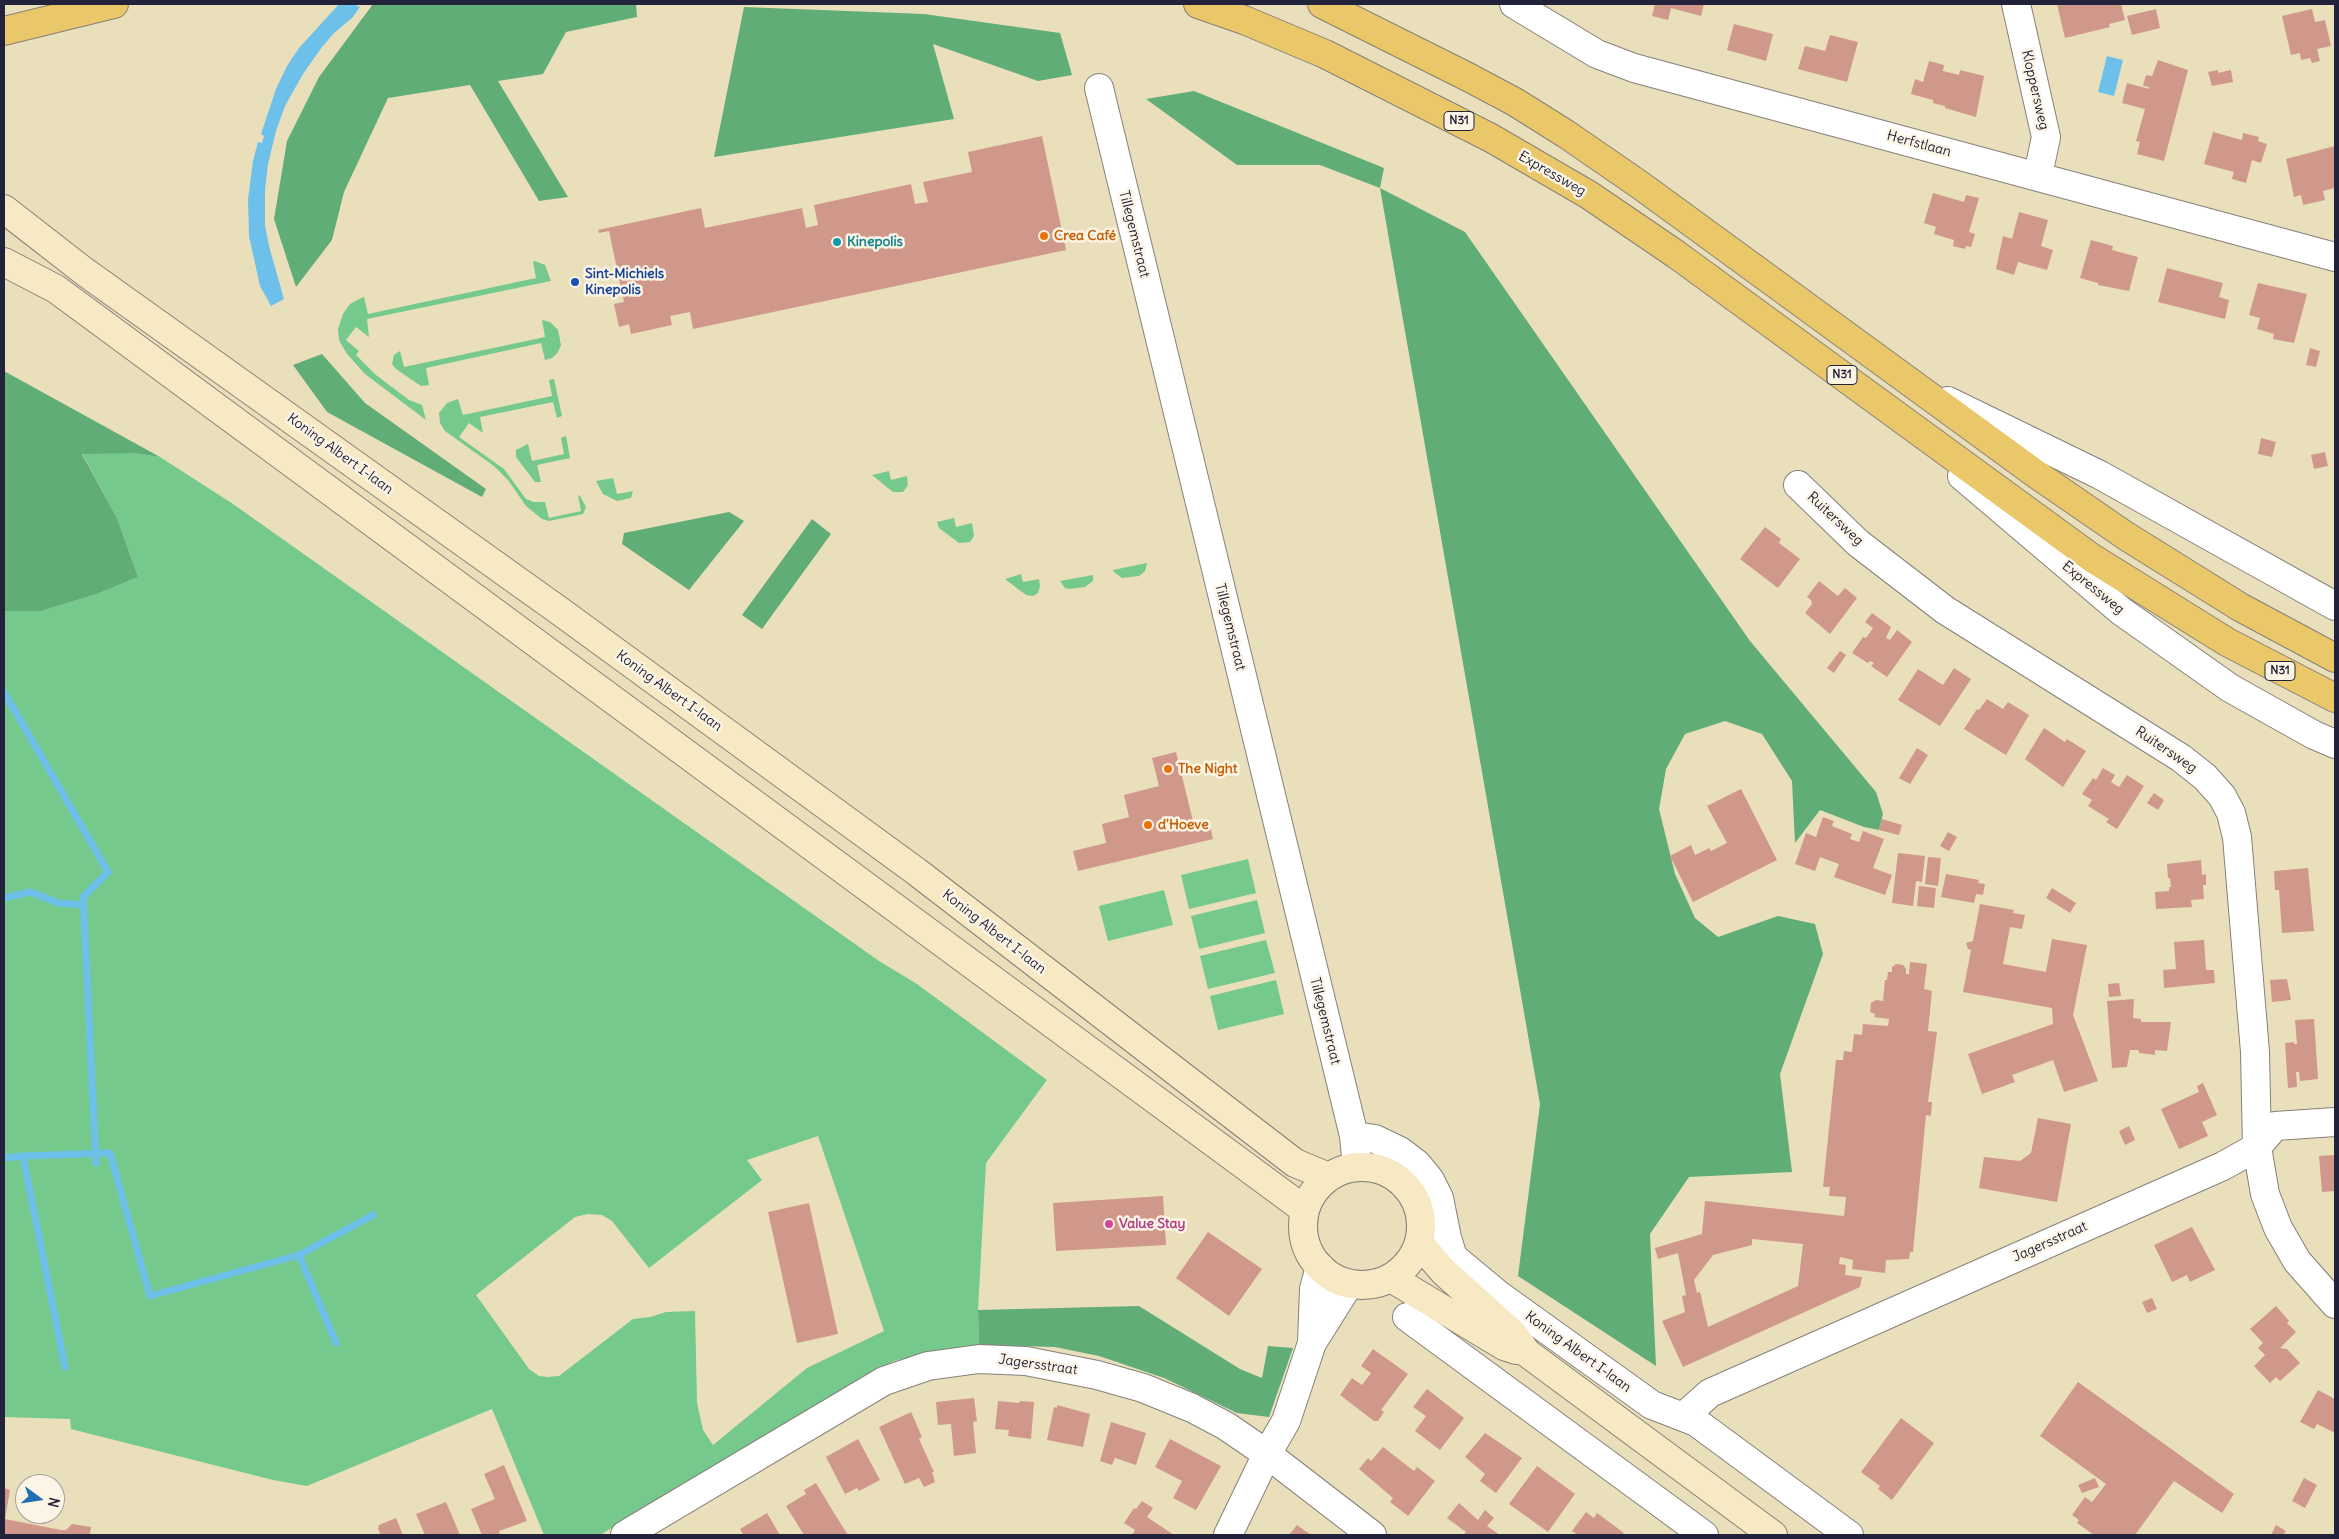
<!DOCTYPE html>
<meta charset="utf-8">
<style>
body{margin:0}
#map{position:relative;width:2339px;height:1539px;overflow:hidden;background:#eadfbb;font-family:Delius,sans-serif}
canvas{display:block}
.frame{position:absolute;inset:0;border:5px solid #22223b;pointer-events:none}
.north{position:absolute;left:15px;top:1474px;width:50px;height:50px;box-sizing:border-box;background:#fcf5e5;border:1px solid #a5a1a1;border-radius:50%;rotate:104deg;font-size:14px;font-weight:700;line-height:20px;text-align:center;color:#22223b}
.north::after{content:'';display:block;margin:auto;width:18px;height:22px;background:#1f6fb2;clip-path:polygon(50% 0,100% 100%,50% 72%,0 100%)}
</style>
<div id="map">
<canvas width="2339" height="1539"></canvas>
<div class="frame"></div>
<div class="north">N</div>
</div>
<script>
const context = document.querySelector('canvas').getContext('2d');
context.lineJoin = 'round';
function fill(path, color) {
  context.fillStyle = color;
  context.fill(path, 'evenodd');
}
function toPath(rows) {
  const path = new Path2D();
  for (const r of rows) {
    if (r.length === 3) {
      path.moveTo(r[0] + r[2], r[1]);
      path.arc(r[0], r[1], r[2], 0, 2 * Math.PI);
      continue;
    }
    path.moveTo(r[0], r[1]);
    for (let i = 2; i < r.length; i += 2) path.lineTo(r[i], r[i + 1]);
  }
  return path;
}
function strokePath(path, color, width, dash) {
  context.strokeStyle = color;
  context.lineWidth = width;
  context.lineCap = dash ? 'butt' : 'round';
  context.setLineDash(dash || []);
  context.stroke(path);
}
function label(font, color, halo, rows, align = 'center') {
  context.font = font + ' Delius,sans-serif';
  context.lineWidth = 5;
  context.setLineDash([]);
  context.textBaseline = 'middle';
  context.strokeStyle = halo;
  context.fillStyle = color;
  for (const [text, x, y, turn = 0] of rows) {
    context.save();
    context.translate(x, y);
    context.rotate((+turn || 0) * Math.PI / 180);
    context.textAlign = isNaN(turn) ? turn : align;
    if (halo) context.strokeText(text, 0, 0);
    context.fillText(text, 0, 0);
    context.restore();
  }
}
fill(toPath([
 [535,261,545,265,551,281,367,319,369,337,356,327,346,340,359,351,356,355,376,375,409,400,422,405,426,420,365,374,347,354,339,340,338,329,343,314,350,304,361,298,364,297,368,314,536,278,533,262],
 [542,320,550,322,558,330,561,345,558,352,552,358,545,360,541,343,426,368,429,385,421,386,396,369,392,364,394,355,400,351,404,367,545,337],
 [554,379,562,416,557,418,553,402,480,417,483,433,469,423,459,437,504,469,526,499,534,502,545,502,549,518,581,511,578,495,580,496,586,507,583,514,549,521,542,519,526,506,508,480,494,466,445,431,440,423,439,413,447,403,458,399,463,415,552,396,549,380],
 [566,436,570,458,537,465,541,482,535,482,516,457,516,450,528,444,532,461,564,454,561,438],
 [82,453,133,453,160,457,233,504,879,961,917,984,1047,1080,986,1163,978,1310,979,1345,934,1351,894,1361,855,1383,600,1535,544,1535,492,1409,307,1486,273,1480,71,1429,70,1419,4,1417,4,611,41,611,97,594,138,577,117,518],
 [818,1136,884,1331,807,1368,713,1445,703,1430,697,1403,695,1311,666,1312,650,1317,633,1319,559,1376,548,1377,539,1376,529,1369,476,1295,575,1217,588,1214,602,1215,612,1221,649,1268,762,1180,747,1160],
 [889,471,891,480,907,476,908,485,903,492,893,492,872,475],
 [613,478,617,494,633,491,631,498,617,501,603,494,596,481],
 [954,518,956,527,972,523,974,536,970,542,959,543,939,528,937,522],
 [1147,563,1145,571,1139,576,1122,578,1114,572,1113,570],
 [1021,574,1023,582,1039,579,1040,586,1038,593,1033,596,1026,595,1005,579],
 [1093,575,1093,581,1085,587,1069,589,1065,588,1060,581],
 [1248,859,1256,893,1189,909,1181,875],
 [1164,890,1173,925,1108,941,1099,906],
 [1257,900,1265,933,1199,949,1191,916],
 [1266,940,1275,973,1208,989,1200,956],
 [1276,980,1284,1014,1218,1030,1210,996]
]), '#75c98c');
fill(toPath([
 [373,4,636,4,637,17,566,32,543,74,498,81,568,197,539,201,470,85,388,98,344,192,332,240,296,287,274,219,287,141,319,77],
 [744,7,924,14,1060,33,1072,75,1038,81,933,44,954,119,714,157],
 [1194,91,1384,168,1380,188,1465,232,1750,641,1876,792,1883,814,1879,830,1864,827,1820,810,1795,843,1792,781,1762,734,1725,721,1685,734,1666,769,1659,809,1675,874,1695,918,1718,937,1778,916,1815,924,1823,954,1780,1074,1792,1172,1689,1177,1650,1234,1656,1366,1518,1276,1540,1104,1380,188,1320,165,1237,165,1146,99],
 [322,354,365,403,486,489,482,497,327,412,293,365],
 [4,371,160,457,133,453,82,454,117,518,138,577,97,594,41,611,4,611],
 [729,512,744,521,689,590,622,544,624,533],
 [812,519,831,534,762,629,742,615],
 [1139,1306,1240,1369,1262,1378,1268,1346,1293,1348,1269,1417,1237,1413,1164,1378,1099,1356,1055,1347,979,1345,978,1310]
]), '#60ad78');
fill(toPath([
 [339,4,354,4,360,7,352,18,334,33,322,47,303,74,285,106,276,131,268,164,265,190,265,225,269,246,284,299,271,306,260,286,249,236,248,199,253,161,258,142,262,143,264,136,261,134,276,89,287,66,299,48],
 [2107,56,2123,60,2114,96,2098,92]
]), '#6dc0e9');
strokePath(toPath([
 [4,692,108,872,83,897,96,1163],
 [4,898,31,892,58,903,83,905],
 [4,1158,23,1156],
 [299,1255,373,1215],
 [65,1367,23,1156,110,1153,150,1296,299,1255,336,1343]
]), '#6dc0e9', 7);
fill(toPath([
 [1655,4,1704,4,1701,16,1671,8,1668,20,1652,16],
 [2057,4,2121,4,2125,20,2109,24,2110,27,2065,38],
 [2156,9,2160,28,2132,35,2127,16],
 [2312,9,2315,22,2325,20,2331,46,2317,49,2320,61,2312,63,2310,58,2301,60,2300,53,2291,55,2282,16],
 [1734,24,1773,34,1766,61,1727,50],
 [1830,35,1858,42,1847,82,1798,69,1805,46,1825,51],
 [2158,60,2188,70,2164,161,2137,154,2140,142,2136,141,2145,109,2122,103,2127,83,2149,89,2149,87,2143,86,2146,75,2152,76],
 [1929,61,1944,65,1943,71,1959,75,1960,70,1984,76,1976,117,1945,108,1945,106,1933,103,1933,100,1911,94,1915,79,1923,82],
 [2218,70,2218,73,2231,70,2233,82,2212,86,2208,72],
 [2213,132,2242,140,2243,133,2259,137,2258,141,2267,144,2261,163,2252,160,2246,183,2232,179,2234,172,2204,164],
 [1042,136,1066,250,693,329,690,312,670,316,672,325,631,334,629,324,619,327,614,304,624,302,609,231,599,233,598,230,701,208,705,228,802,208,806,228,818,225,814,205,911,184,915,204,928,202,923,182,972,172,968,152],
 [2335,146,2335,188,2323,191,2325,200,2303,205,2301,195,2294,197,2286,159],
 [1933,193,1964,202,1966,195,1979,198,1969,232,1975,234,1971,247,1966,246,1965,249,1953,246,1954,240,1934,234,1936,227,1924,223],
 [2019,212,2048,220,2041,246,2053,250,2047,270,2018,262,2014,275,1996,269,2003,236,2012,239],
 [2091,240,2113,246,2112,250,2138,257,2129,291,2098,285,2098,283,2080,278],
 [2167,268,2223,283,2219,297,2229,300,2225,319,2158,302],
 [2258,283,2307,294,2294,343,2273,339,2274,334,2257,329,2260,318,2249,315],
 [2310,348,2320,351,2316,367,2306,365],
 [2261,438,2276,442,2272,457,2258,454],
 [2325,452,2328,466,2314,469,2311,455],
 [1765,527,1781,539,1779,543,1800,559,1778,588,1740,559],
 [1819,581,1838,596,1845,588,1857,598,1830,634,1805,613,1812,604,1811,600,1807,597],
 [1872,613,1891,627,1886,638,1890,640,1897,630,1912,642,1887,677,1871,666,1874,663,1870,661,1868,663,1852,653,1863,637,1866,638,1873,628,1865,622],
 [1840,651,1846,655,1834,673,1827,668],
 [1954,668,1971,679,1940,726,1898,700,1918,669,1943,685],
 [1987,699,2003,709,2008,702,2029,715,2006,755,1964,729,1977,709,1979,710],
 [2044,728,2065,742,2067,739,2086,751,2063,787,2025,759],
 [1917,748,1928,755,1910,784,1899,778],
 [1176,752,1195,829,1210,826,1213,839,1078,871,1073,851,1106,843,1102,824,1129,817,1124,795,1159,786,1152,758],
 [2103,768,2115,775,2111,782,2119,787,2127,775,2144,786,2117,829,2106,822,2109,819,2088,806,2092,800,2082,794,2093,778,2096,780],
 [1741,789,1777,860,1693,902,1670,856,1691,845,1695,855,1709,848,1711,851,1727,843,1707,806],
 [2154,793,2164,800,2158,810,2147,803],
 [1823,817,1834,821,1832,826,1852,834,1850,839,1859,842,1863,831,1884,839,1873,868,1892,875,1885,895,1834,877,1839,864,1820,857,1815,871,1795,864,1806,833,1816,837],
 [1882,819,1902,825,1899,835,1879,830],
 [1948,832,1957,837,1949,851,1940,846],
 [1898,853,1925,856,1922,882,1916,881,1913,906,1892,903],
 [1928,857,1941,858,1938,886,1925,884],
 [2201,860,2202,875,2206,874,2206,885,2203,885,2204,899,2191,900,2192,907,2156,909,2155,892,2169,891,2169,887,2171,887,2170,878,2168,878,2167,864],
 [2308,868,2314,931,2282,933,2279,890,2275,890,2274,871],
 [1946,874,1979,880,1978,883,1985,884,1983,895,1976,894,1974,903,1941,897],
 [1919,886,1936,888,1934,908,1917,906],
 [2052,888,2076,903,2070,913,2046,898],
 [1980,904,2014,910,2013,913,2025,915,2022,929,2010,927,2003,964,2046,972,2052,939,2087,945,2073,1015,2098,1081,2064,1092,2053,1060,2012,1075,2015,1082,1982,1094,1968,1054,2053,1024,2052,1008,1963,992,1971,950,1968,949,1966,943,1973,941],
 [2204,940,2206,970,2214,970,2215,983,2164,988,2163,970,2176,969,2174,942],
 [1910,962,1927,964,1924,989,1932,991,1928,1031,1937,1032,1928,1102,1932,1102,1931,1116,1926,1115,1913,1252,1910,1252,1909,1259,1886,1260,1885,1273,1852,1269,1853,1260,1840,1257,1839,1264,1846,1265,1845,1275,1862,1277,1860,1287,1683,1367,1662,1321,1685,1312,1682,1296,1686,1295,1678,1253,1658,1259,1655,1248,1702,1234,1705,1201,1844,1216,1846,1197,1829,1196,1830,1187,1823,1187,1836,1060,1843,1060,1844,1051,1852,1052,1854,1034,1862,1035,1863,1024,1888,1026,1889,1019,1874,1017,1875,1014,1870,1012,1871,1003,1876,1000,1883,1001,1885,980,1887,980,1888,972,1892,972,1892,967,1896,964,1903,965,1906,969,1906,974,1909,974],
 [1752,1239,1803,1244,1798,1286,1708,1327,1700,1292,1697,1293,1694,1280,1713,1255,1752,1245],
 [2287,979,2291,1000,2272,1002,2270,980],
 [2119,983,2121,996,2109,997,2108,984],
 [2134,999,2133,1018,2141,1019,2141,1022,2171,1022,2167,1051,2155,1050,2155,1055,2139,1053,2138,1049,2138,1050,2130,1050,2127,1067,2112,1068,2107,1001],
 [2314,1019,2318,1079,2300,1081,2299,1072,2296,1072,2297,1087,2288,1088,2285,1043,2294,1042,2294,1044,2297,1044,2295,1020],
 [2203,1083,2217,1115,2202,1122,2208,1136,2179,1149,2161,1109,2199,1092,2197,1086],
 [2038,1118,2071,1124,2057,1202,1979,1188,1984,1157,2020,1161,2031,1153],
 [2129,1126,2135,1140,2125,1145,2119,1131],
 [2335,1155,2335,1191,2322,1192,2319,1156],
 [1163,1196,1166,1245,1056,1251,1053,1203],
 [809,1203,838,1334,797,1343,768,1212],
 [2192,1227,2215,1270,2190,1282,2187,1275,2172,1282,2154,1245],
 [1208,1232,1262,1269,1229,1316,1176,1278],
 [2152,1298,2157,1309,2147,1313,2142,1302],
 [2276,1306,2289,1321,2287,1323,2296,1332,2280,1348,2287,1349,2300,1363,2280,1381,2276,1377,2270,1383,2254,1366,2265,1355,2258,1348,2263,1343,2250,1329],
 [1373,1349,1408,1374,1381,1410,1384,1412,1378,1421,1374,1421,1340,1395,1352,1378,1362,1385,1371,1373,1361,1366],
 [2078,1382,2234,1494,2222,1513,2174,1481,2135,1535,2094,1535,2077,1523,2079,1520,2072,1515,2085,1497,2092,1502,2106,1484,2040,1436],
 [1427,1389,1464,1418,1440,1450,1415,1431,1426,1416,1413,1407],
 [2318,1390,2335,1399,2335,1433,2317,1424,2314,1429,2300,1422],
 [974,1398,977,1421,973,1422,976,1453,954,1456,951,1424,938,1425,936,1402],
 [998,1401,1019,1403,1020,1401,1034,1402,1031,1439,1008,1436,1009,1430,995,1429],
 [1057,1405,1090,1414,1083,1447,1047,1440,1054,1407,1057,1408],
 [911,1412,922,1437,919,1439,934,1472,932,1472,935,1482,924,1487,919,1478,905,1484,879,1427],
 [1901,1418,1934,1443,1892,1500,1878,1489,1880,1486,1861,1472],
 [1111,1422,1146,1433,1136,1465,1115,1458,1112,1465,1100,1461],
 [1485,1433,1522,1458,1496,1493,1480,1481,1485,1474,1465,1457],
 [858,1439,880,1480,859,1491,857,1488,845,1494,826,1457],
 [1170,1439,1221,1466,1196,1510,1173,1498,1182,1481,1155,1467],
 [1383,1447,1414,1471,1417,1467,1435,1481,1408,1516,1390,1502,1393,1498,1359,1469,1368,1458,1371,1461],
 [504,1465,527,1521,499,1531,500,1535,482,1535,471,1509,495,1499,484,1474],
 [1537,1466,1575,1494,1548,1532,1509,1504],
 [2095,1478,2099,1487,2082,1493,2078,1485],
 [2304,1478,2317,1485,2305,1508,2292,1501],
 [816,1483,834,1513,848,1535,804,1535,786,1506,806,1494,804,1490],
 [4,1488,10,1490,5,1519,61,1530,66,1530,72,1524,91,1527,90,1535,4,1535],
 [1142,1501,1153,1508,1147,1517,1174,1535,1132,1535,1135,1530,1124,1523,1134,1508,1136,1509],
 [446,1502,460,1535,425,1535,416,1514],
 [1459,1503,1478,1520,1485,1510,1494,1518,1487,1526,1500,1535,1463,1535,1466,1532,1447,1518],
 [1586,1512,1594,1518,1597,1513,1624,1533,1622,1535,1578,1535,1572,1531],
 [767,1513,780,1535,743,1535,740,1529],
 [396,1518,403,1535,381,1535,378,1529,379,1525],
 [1297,1525,1311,1535,1289,1535],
 [2276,1525,2286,1531,2283,1535,2271,1535]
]), '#d0988b');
const minor = toPath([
 [1514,4,1597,54,1634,68,2335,257],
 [2016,4,2046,137,2038,175],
 [1099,88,1354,1136,1357,1167],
 [1798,485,1858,543,1945,610,2181,758,2205,777,2222,796,2231,813,2237,837,2255,1052,2257,1147,2265,1194,2278,1228,2297,1261,2335,1304],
 [1354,1136,1375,1139,1400,1151,1417,1164,1430,1180,1439,1198,1447,1238,1453,1257,1500,1296,1652,1405,1696,1422,1849,1535],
 [1407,1317,1704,1535],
 [1312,1343,1314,1289,1320,1267],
 [1684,1416,1710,1393,2223,1166,2257,1147,2275,1126,2335,1122],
 [625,1535,884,1381,928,1366,979,1359,1026,1361,1097,1375,1143,1388,1192,1408,1226,1426,1267,1454,1372,1535],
 [1228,1535,1267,1454,1286,1421,1312,1343,1349,1284]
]);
const tertiary = toPath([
 [1948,401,2100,475,2335,606],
 [1962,476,2121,611,2230,688,2314,735,2335,744]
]);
const secondary = toPath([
 [4,209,85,272,561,612,917,872,1295,1163,1329,1177],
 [4,262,56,289,1305,1210],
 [1362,1226,59],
 [1419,1243,1443,1271,1513,1334,1527,1353,1773,1535],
 [1391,1278,1504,1346,1516,1350]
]);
const trunk = toPath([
 [1198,4,1244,20,1325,54,1491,138,1589,195,1677,255,2092,558,2227,642,2335,698],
 [1322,4,1468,77,1515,102,1566,134,1640,185,2036,474,2126,536,2240,607,2335,658],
 [4,31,114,4]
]);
strokePath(minor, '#86807b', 30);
strokePath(tertiary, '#86807b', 30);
strokePath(secondary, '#86807b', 30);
strokePath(trunk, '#86807b', 30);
strokePath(minor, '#fff', 28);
strokePath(tertiary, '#fff', 28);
strokePath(secondary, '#f7e9c3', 28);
strokePath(trunk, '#eac769', 28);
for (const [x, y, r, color] of [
 [1044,236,5,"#e8710a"],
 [837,242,5,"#0f9aa8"],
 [575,282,5,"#1a4fb4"],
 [1168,769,5,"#e8710a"],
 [1148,825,5,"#e8710a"],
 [1109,1224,5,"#d1479c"]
]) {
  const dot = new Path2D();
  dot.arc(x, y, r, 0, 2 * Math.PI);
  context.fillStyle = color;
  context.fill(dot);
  strokePath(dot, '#fcf5e5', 2);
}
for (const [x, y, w] of [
 [1459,121,30],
 [1842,375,30],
 [2280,671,30]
]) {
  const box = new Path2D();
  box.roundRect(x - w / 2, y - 9.5, w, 19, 4);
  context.fillStyle = '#fcf5e5';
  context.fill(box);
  strokePath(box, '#22223b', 1);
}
label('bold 12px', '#22223b', null, [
 ["N31",1459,121],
 ["N31",1842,375],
 ["N31",2280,671]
]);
label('14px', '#22223b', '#fcf5e5', [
 ["Kloppersweg",2035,90,77],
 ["Herfstlaan",1919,144,15],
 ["Expressweg",1552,174,30],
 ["Tillegemstraat",1134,234,76],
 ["Koning Albert I-laan",340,454,36],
 ["Ruitersweg",1835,519,43],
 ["Expressweg",2093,588,39],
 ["Tillegemstraat",1230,627,76],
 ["Koning Albert I-laan",669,691,36],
 ["Ruitersweg",2166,750,34],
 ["Koning Albert I-laan",994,932,38],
 ["Tillegemstraat",1325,1021,76],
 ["Jagersstraat",2050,1242,-24],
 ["Koning Albert I-laan",1578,1352,36],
 ["Jagersstraat",1038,1365,8]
]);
label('bold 14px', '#c56008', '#fcf5e5', [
 ["Crea Café",1054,236],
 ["The Night",1178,769],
 ["d'Hoeve",1158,825]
], 'left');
label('bold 14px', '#0d838f', '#fcf5e5', [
 ["Kinepolis",847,242]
], 'left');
label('bold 14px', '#164399', '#fcf5e5', [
 ["Sint-Michiels",585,274],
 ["Kinepolis",585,290]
], 'left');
label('bold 14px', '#b23c85', '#fcf5e5', [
 ["Value Stay",1119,1224]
], 'left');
</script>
